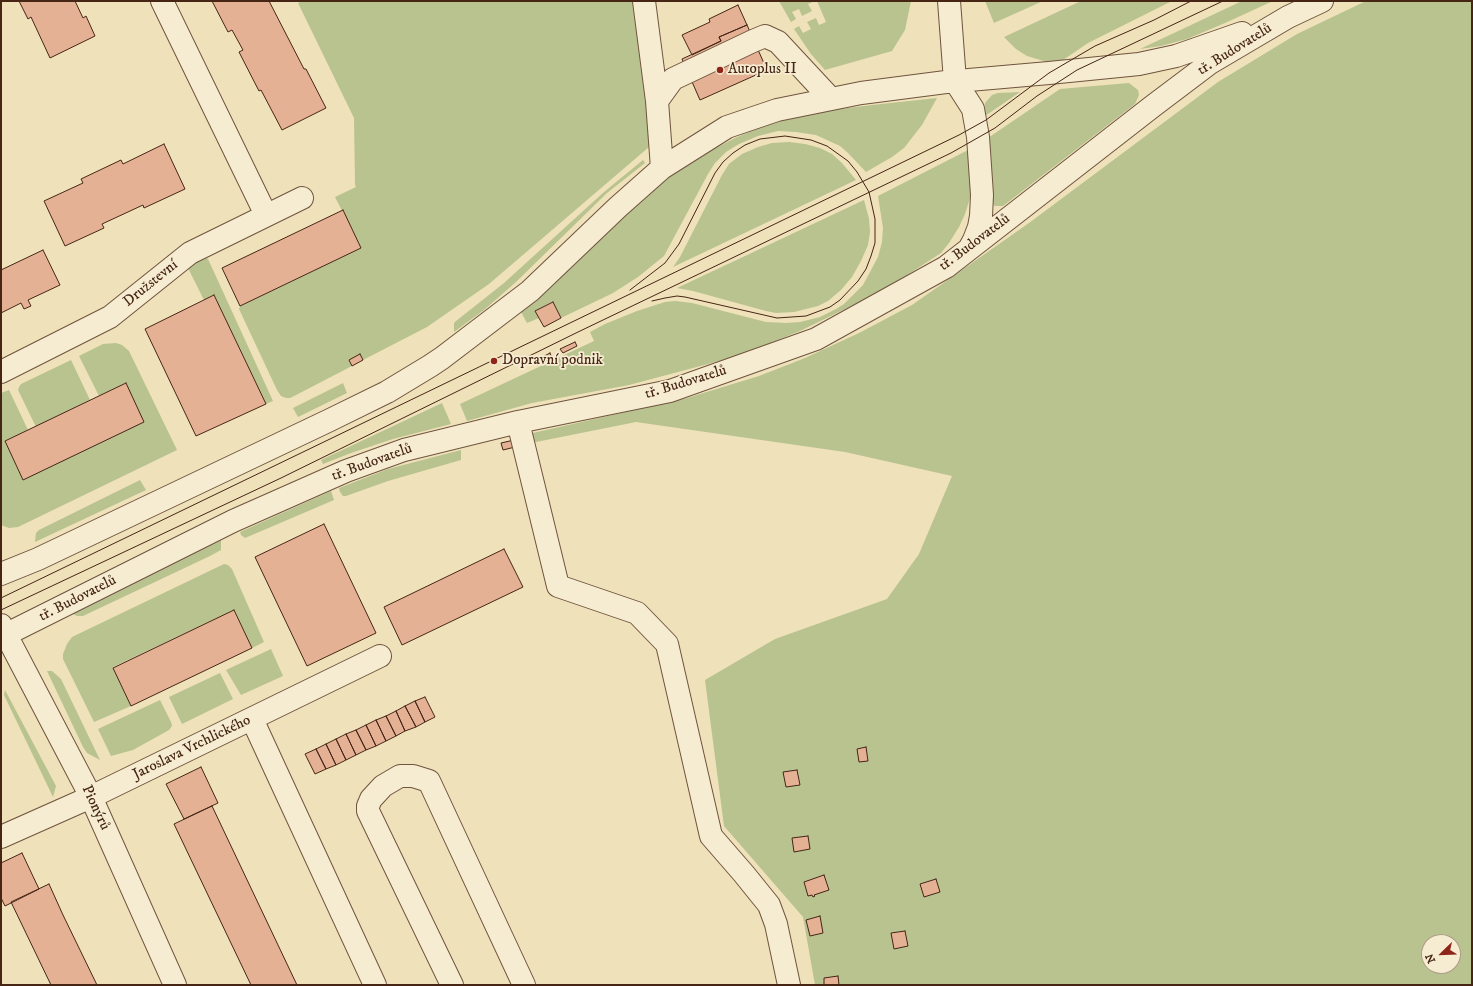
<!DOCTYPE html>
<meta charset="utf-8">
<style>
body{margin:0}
#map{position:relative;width:1473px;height:986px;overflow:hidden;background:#efe1b9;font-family:"IM FELL DW Pica",serif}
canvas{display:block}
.frame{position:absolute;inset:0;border:2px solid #462515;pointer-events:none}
.north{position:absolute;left:1421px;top:934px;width:40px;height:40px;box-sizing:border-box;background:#f5ecd2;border:1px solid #af9c86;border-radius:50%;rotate:247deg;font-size:11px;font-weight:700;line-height:16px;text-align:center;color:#462515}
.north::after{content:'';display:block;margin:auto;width:14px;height:18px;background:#8f2418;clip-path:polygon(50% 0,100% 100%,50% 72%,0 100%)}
</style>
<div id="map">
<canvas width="1473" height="986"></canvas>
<div class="frame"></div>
<div class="north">N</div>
</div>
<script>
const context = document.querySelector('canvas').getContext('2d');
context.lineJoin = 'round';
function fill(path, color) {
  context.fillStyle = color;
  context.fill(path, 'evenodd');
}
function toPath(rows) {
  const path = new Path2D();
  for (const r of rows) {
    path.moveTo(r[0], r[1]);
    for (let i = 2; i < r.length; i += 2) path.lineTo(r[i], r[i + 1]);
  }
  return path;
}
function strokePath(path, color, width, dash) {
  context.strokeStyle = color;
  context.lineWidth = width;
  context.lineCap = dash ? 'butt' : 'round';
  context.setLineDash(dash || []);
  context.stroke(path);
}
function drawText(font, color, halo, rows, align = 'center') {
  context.font = font + ' "IM FELL DW Pica",serif';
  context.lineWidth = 3.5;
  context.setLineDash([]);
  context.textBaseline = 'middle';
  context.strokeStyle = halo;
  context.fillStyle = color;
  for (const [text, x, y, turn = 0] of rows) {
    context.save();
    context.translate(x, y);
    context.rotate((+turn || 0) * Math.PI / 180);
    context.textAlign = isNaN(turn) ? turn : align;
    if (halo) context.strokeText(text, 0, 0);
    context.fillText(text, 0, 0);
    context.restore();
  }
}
const green = toPath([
 [303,1,640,1,649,98,649,147,489,284,427,327,363,360,360,355,349,360,352,366,298,394,290,398,286,398,281,396,277,390,239,309,240,306,361,248,335,197,356,187,355,185,354,118,298,3],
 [779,1,815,1,808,4,812,11,802,16,799,9,792,12,796,19,791,22],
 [817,1,911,1,905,30,892,51,825,70,811,54,794,29,799,26,803,33,811,29,807,22,816,18,819,25,826,22],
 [985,1,1043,1,994,23],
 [1081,1,1172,1,1088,43,1063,60,1047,62,1027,56,1016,49,1004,37],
 [1242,1,1273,1,1225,23,1187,39,1161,46,1140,49],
 [1366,1,1472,1,1472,985,815,985,803,917,724,826,705,680,775,639,887,599,919,554,952,476,845,452,636,422,536,442,532,442,524,435,687,398,759,376,805,358,859,333,912,305,1029,223,1218,82,1297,34],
 [1429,942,1453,942,1453,966,1429,966],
 [1129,83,1138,90,1139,95,1135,104,1003,206,995,206,990,203,985,140,1060,89],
 [1020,92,985,116,985,103,992,95,998,93],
 [937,98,922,125,904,148,892,157,866,172,848,153,840,146,816,135,796,132,778,131,758,136,739,144,726,152,715,163,708,174,664,256,638,277,613,293,561,318,552,302,535,311,539,318,527,323,521,312,544,292,620,219,667,177,691,161,735,138,779,119,814,112,872,105],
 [789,142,805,144,820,148,832,154,842,163,856,180,673,267,680,257,722,175,729,164,742,154,758,147,772,143],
 [972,148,972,180,970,198,965,214,959,227,949,243,941,253,884,290,800,331,753,350,723,360,629,385,532,403,467,421,460,404,594,341,590,332,605,324,637,311,665,302,675,301,692,303,766,322,786,323,800,322,820,317,836,309,844,304,863,285,878,257,882,242,883,228,878,196],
 [643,160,645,163,607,193,516,282,484,310,454,332,454,323,456,321,504,283,604,192],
 [864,200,869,219,870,232,868,245,861,261,852,277,841,290,828,301,818,306,794,312,776,313,766,311,693,291,677,288],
 [204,256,208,259,273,401,266,404,214,295,204,300,188,268],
 [116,343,122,345,129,351,177,450,18,527,9,528,1,525,1,393,9,390,28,430,5,441,23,480,126,383,99,396,79,356,103,344],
 [71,360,90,400,36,427,18,390,19,387,21,384],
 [343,383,347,393,298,417,293,408],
 [442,403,451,424,393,439,351,453,323,464,321,460],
 [461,450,461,460,388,481,346,496,343,496,340,492,339,488,388,469],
 [140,480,146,490,35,542,36,533,39,530],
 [331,491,334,500,245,538,241,535,240,532],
 [221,540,221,550,210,556,83,616,77,616,71,613],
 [224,564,228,565,232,569,264,642,252,648,234,610,113,667,131,706,94,722,63,659,63,654,67,644,72,637],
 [271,649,283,676,241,695,226,670],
 [47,671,52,671,61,679,100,760,87,753,83,747],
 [220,673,233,699,182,724,169,697],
 [5,690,56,786,53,797,4,695],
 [160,700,171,722,172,726,169,730,133,750,111,756,98,729]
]);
const building = toPath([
 [19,1,75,1,83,18,86,16,95,36,50,58,31,17,28,19,19,1],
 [212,1,269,1,304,69,306,69,326,108,282,130,261,90,259,91,239,52,243,50,232,30,228,32,212,1],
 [738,5,747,25,719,37,721,41,692,55,682,35,710,22,709,19,738,5],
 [747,25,767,70,700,100,682,59,721,41,719,37,747,25],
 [164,144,185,189,144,208,143,205,102,224,104,228,65,246,44,201,83,183,81,179,121,160,123,164,164,144],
 [343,210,361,248,240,306,222,268,343,210],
 [43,250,60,285,28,300,31,306,24,309,21,303,1,313,1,270,43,250],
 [214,295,266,404,196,436,145,329,214,295],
 [553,302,561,318,544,327,535,311,553,302],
 [575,342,577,346,563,353,560,349,575,342],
 [550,353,552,358,537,365,535,361,550,353],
 [360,354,363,360,352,366,349,360,360,354],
 [126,383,144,422,23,480,5,441,126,383],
 [514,440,515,447,503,450,501,443,514,440],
 [324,524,376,633,307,666,255,557,324,524],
 [504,549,523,587,402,645,384,607,504,549],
 [234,610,252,648,131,706,113,668,234,610],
 [425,697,435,717,425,722,415,701,425,697],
 [415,701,425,722,416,727,405,706,415,701],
 [405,706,416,727,405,731,396,711,405,706],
 [396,711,405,731,396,736,386,716,396,711],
 [386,716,396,736,386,741,376,720,386,716],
 [376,720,386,741,376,746,366,725,376,720],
 [366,725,376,746,366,750,356,730,366,725],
 [356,730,366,750,356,755,346,734,356,730],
 [346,734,356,755,346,760,336,739,346,734],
 [336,739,346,760,336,765,326,744,336,739],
 [326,744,336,765,326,769,316,749,326,744],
 [866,747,868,761,859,762,857,749,866,747],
 [316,749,326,769,315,774,305,754,316,749],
 [201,767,218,803,184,819,166,784,201,767],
 [797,770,800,785,786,787,783,772,797,770],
 [212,806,297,985,251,985,174,824,212,806],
 [808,836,810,849,794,852,792,838,808,836],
 [22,853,39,889,5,906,1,898,1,863,22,853],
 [824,875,829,890,814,895,815,896,813,897,812,895,808,896,804,882,824,875],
 [936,879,940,892,924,897,920,884,936,879],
 [49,884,63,915,97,985,51,985,11,902,49,884],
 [820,916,823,933,810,936,806,920,820,916],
 [905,931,908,946,894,949,891,933,905,931],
 [838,976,839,985,824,985,824,978,838,976]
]);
const minor = toPath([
 [162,1,266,215],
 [644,1,657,101],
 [949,1,955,81,973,109,978,137,982,195,981,216,979,227,974,240,969,249],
 [662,168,657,101,673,79,753,41,765,36,778,42,831,99],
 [1,372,110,317,190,253,302,198],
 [518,422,558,586,637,613,667,644,711,836,744,874,769,905,776,924,789,985],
 [1,574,38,559,330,420,387,392,430,366,442,358,530,291,618,207,662,168,727,127,777,110,861,93,946,82,1049,73,1139,64,1176,56,1242,33],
 [1,625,91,797,175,985],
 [1,637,233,521,346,471,404,450,518,422,670,391,816,339,946,267,1153,106,1210,63,1288,17,1322,1],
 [252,719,375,985],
 [1,837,91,797,380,656],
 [452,985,368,811,368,806,371,799,383,786,400,776,413,776,429,781,524,985]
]);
const tram = toPath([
 [630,290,665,263,679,244,715,173,723,162,733,153,745,145,760,139,785,136,811,140,827,146,848,161,857,172,869,192,875,219,875,243,871,256,866,269,858,281,840,300,830,307,806,316,777,318,685,297,677,296,665,298,652,301],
 [1,598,959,135,986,120,1049,73,1095,46,1154,20,1191,1],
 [1,610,281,478,578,332,951,153,995,128,1037,96,1077,70,1223,1]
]);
const markers = [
 [720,70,4,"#8f2418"],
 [494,361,4,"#8f2418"]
];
const streetNames = [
 ["tř. Budovatelů",1235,50,-32],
 ["tř. Budovatelů",975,243,-37],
 ["Družstevní",151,284,-39],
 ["tř. Budovatelů",686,383,-17],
 ["tř. Budovatelů",372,463,-20],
 ["tř. Budovatelů",78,599,-27],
 ["Jaroslava Vrchlického",192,748,-26],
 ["Pionýrů",95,808,65]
];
const poiNames = [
 ["Autoplus II",728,70],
 ["Dopravní podnik",502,361]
];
fill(green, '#b8c390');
fill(building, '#e5b195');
strokePath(building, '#462515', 1);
strokePath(minor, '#70543e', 24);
strokePath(minor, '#f5ecd2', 22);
strokePath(tram, '#462515', 1);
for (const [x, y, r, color] of markers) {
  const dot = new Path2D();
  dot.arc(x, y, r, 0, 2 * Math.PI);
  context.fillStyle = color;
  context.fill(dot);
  strokePath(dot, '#f5ecd2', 1.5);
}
drawText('15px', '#462515', '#f5ecd2', streetNames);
drawText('15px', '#462515', '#f5ecd2', poiNames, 'left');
</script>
